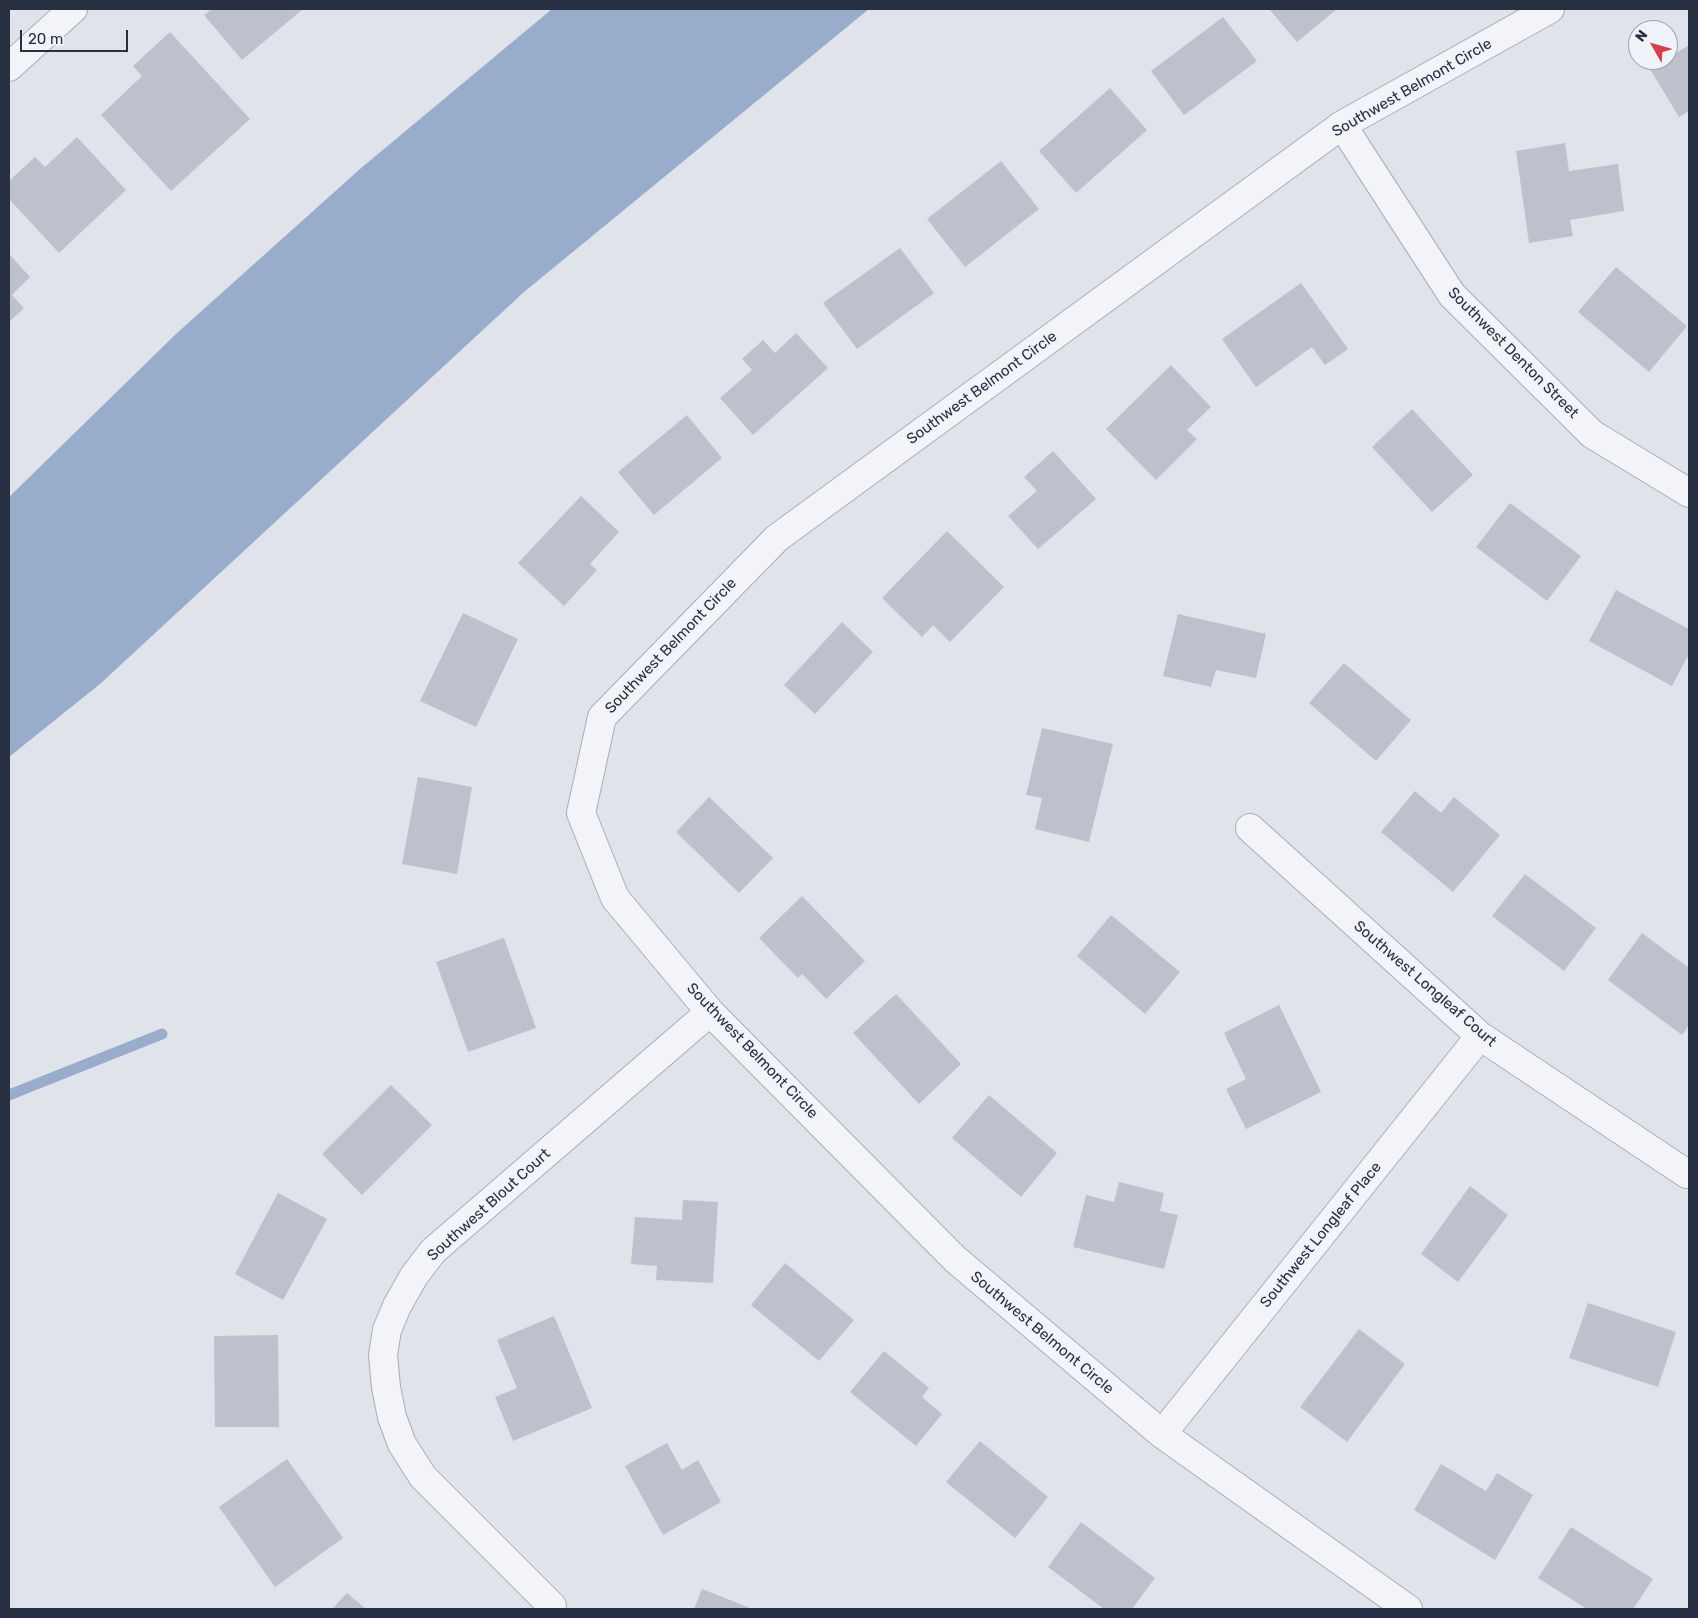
<!DOCTYPE html>
<style>
body{margin:0}
#map{position:relative;width:1698px;height:1618px;overflow:hidden;background:#e0e3ea;font-family:Rubik,sans-serif}
canvas{display:block}
.frame{position:absolute;inset:0;border:10px solid #272f42;pointer-events:none}
.north{position:absolute;left:1628px;top:20px;width:50px;height:50px;box-sizing:border-box;background:#eff2f7;border:1px solid #9fa4af;border-radius:50%;rotate:308deg;font-size:14px;font-weight:700;line-height:20px;text-align:center;color:#272f42}
.north::after{content:'';display:block;margin:auto;width:18px;height:22px;background:#d63d47;clip-path:polygon(50% 0,100% 100%,50% 72%,0 100%)}
.scale{position:absolute;left:20px;top:30px;width:108px;height:22px;box-sizing:border-box;border:2px solid #272f42;border-top:0;padding-left:6px;font-size:15px;line-height:18px;white-space:nowrap;color:#272f42;-webkit-text-stroke:4px #eff2f7;paint-order:stroke}
</style>
<div id="map">
<canvas width="1698" height="1618"></canvas>
<div class="frame"></div>
<div class="north">N</div>
<div class="scale">20 m</div>
</div>
<script>
const context = document.querySelector('canvas').getContext('2d');
context.lineJoin = 'round';
function fill(path, color) {
  context.fillStyle = color;
  context.fill(path, 'evenodd');
}
function toPath(rows) {
  const path = new Path2D();
  for (const r of rows) {
    path.moveTo(r[0], r[1]);
    for (let i = 2; i < r.length; i += 2) path.lineTo(r[i], r[i + 1]);
  }
  return path;
}
function strokePath(path, color, width, dash) {
  context.strokeStyle = color;
  context.lineWidth = width;
  context.lineCap = dash ? 'butt' : 'round';
  context.setLineDash(dash || []);
  context.stroke(path);
}
function drawText(font, color, halo, rows, align = 'center') {
  context.font = font + ' Rubik,sans-serif';
  context.lineWidth = 4;
  context.setLineDash([]);
  context.textBaseline = 'middle';
  context.strokeStyle = halo;
  context.fillStyle = color;
  for (const [text, x, y, turn = 0] of rows) {
    context.save();
    context.translate(x, y);
    context.rotate((+turn || 0) * Math.PI / 180);
    context.textAlign = isNaN(turn) ? turn : align;
    if (halo) context.strokeText(text, 0, 0);
    context.fillText(text, 0, 0);
    context.restore();
  }
}
const water = toPath([
 [552,9,869,9,524,292,100,684,9,757,9,497,177,333,360,169]
]);
const stream = toPath([
 [9,1095,162,1034]
]);
const building = toPath([
 [212,9,303,9,242,60,204,15],
 [1269,9,1337,9,1297,42],
 [1223,17,1257,61,1184,115,1151,71],
 [170,32,250,119,171,191,101,115,142,76,133,66],
 [1689,45,1689,111,1679,117,1650,69,1664,60,1668,60,1668,58],
 [1110,88,1147,130,1076,193,1039,151],
 [77,137,126,190,59,253,9,199,9,181,35,157,45,167],
 [1565,143,1569,171,1618,164,1624,211,1570,220,1573,236,1529,243,1516,151],
 [1001,161,1039,209,965,267,927,219],
 [900,248,934,293,857,349,823,303],
 [9,254,30,277,12,295,24,308,9,322],
 [1616,267,1687,326,1649,372,1578,312],
 [1301,283,1348,349,1325,365,1312,347,1256,387,1222,339],
 [796,333,828,368,753,435,720,398,752,370,742,359,763,340,775,353],
 [1171,365,1211,407,1187,430,1197,439,1156,480,1106,429],
 [1412,409,1473,475,1432,512,1372,447],
 [687,415,722,458,654,515,618,472],
 [1053,451,1096,499,1038,549,1008,516,1037,491,1024,477],
 [581,496,619,532,590,564,597,570,564,606,518,563],
 [1510,503,1581,556,1547,601,1476,547],
 [947,531,1004,587,950,642,933,625,922,637,882,598],
 [1616,590,1689,629,1689,654,1672,686,1589,641],
 [463,613,518,639,476,727,420,701],
 [1178,614,1266,634,1256,678,1216,670,1211,687,1163,676],
 [842,622,873,652,815,714,784,685],
 [1344,663,1411,720,1376,761,1309,703],
 [1042,728,1113,744,1089,842,1035,829,1042,798,1026,795],
 [418,777,472,787,457,874,402,864],
 [1415,791,1441,813,1454,797,1500,835,1453,892,1381,832],
 [709,797,773,858,739,893,676,832],
 [1525,874,1596,928,1564,971,1492,916],
 [802,896,865,961,826,999,802,974,798,978,759,938],
 [1111,915,1180,972,1145,1014,1077,956],
 [1642,933,1689,968,1689,1025,1682,1035,1608,980],
 [504,938,536,1028,468,1052,436,962],
 [896,994,961,1064,919,1104,853,1033],
 [1279,1005,1321,1092,1246,1129,1226,1089,1246,1079,1224,1033],
 [391,1085,432,1125,362,1195,322,1154],
 [989,1095,1057,1153,1021,1197,952,1138],
 [1119,1182,1164,1193,1160,1211,1178,1215,1164,1269,1073,1247,1086,1195,1114,1202],
 [1470,1186,1508,1215,1458,1282,1421,1254],
 [278,1193,327,1219,283,1300,235,1274],
 [683,1200,718,1202,713,1283,656,1280,657,1266,631,1264,635,1217,682,1220],
 [785,1263,854,1320,819,1361,751,1305],
 [1588,1303,1676,1332,1658,1387,1569,1358],
 [554,1316,592,1408,513,1441,495,1397,517,1388,497,1340],
 [1359,1329,1405,1364,1347,1442,1300,1407],
 [278,1335,279,1427,215,1427,214,1336],
 [884,1351,929,1388,922,1397,942,1414,916,1446,850,1392],
 [980,1441,1048,1497,1015,1538,946,1482],
 [667,1443,682,1470,698,1460,721,1502,663,1535,625,1466],
 [287,1459,343,1538,275,1587,219,1507],
 [1441,1464,1486,1491,1497,1473,1533,1495,1495,1560,1414,1510],
 [1081,1522,1155,1578,1132,1609,1104,1609,1048,1567],
 [1571,1527,1653,1579,1633,1609,1587,1609,1538,1578],
 [702,1589,750,1608,750,1609,694,1609],
 [347,1593,366,1609,332,1609]
]);
const minor = toPath([
 [9,67,73,9],
 [1342,125,1452,295,1592,434,1689,493],
 [1250,828,1480,1036,1687,1174],
 [1162,1434,1480,1036],
 [552,1606,423,1477,402,1444,392,1417,386,1387,383,1355,387,1330,397,1306,414,1276,433,1251,710,1012],
 [1408,1609,1162,1434,955,1259,710,1012,615,898,581,813,602,717,777,538,1342,125,1550,9]
]);
const streetNames = [
 ["Southwest Belmont Circle",1412,88,-30],
 ["Southwest Denton Street",1513,353,45],
 ["Southwest Belmont Circle",982,388,-36],
 ["Southwest Belmont Circle",671,646,-46],
 ["Southwest Longleaf Court",1425,984,41],
 ["Southwest Belmont Circle",752,1051,46],
 ["Southwest Blout Court",489,1205,-42],
 ["Southwest Longleaf Place",1321,1235,-51],
 ["Southwest Belmont Circle",1042,1333,40]
];
fill(water, '#98adcc');
strokePath(stream, '#98adcc', 11);
fill(building, '#bcc1cd');
strokePath(minor, '#a8adb8', 30);
strokePath(minor, '#f3f4f8', 28);
drawText('15px', '#272f42', '#eff2f7', streetNames);
</script>
